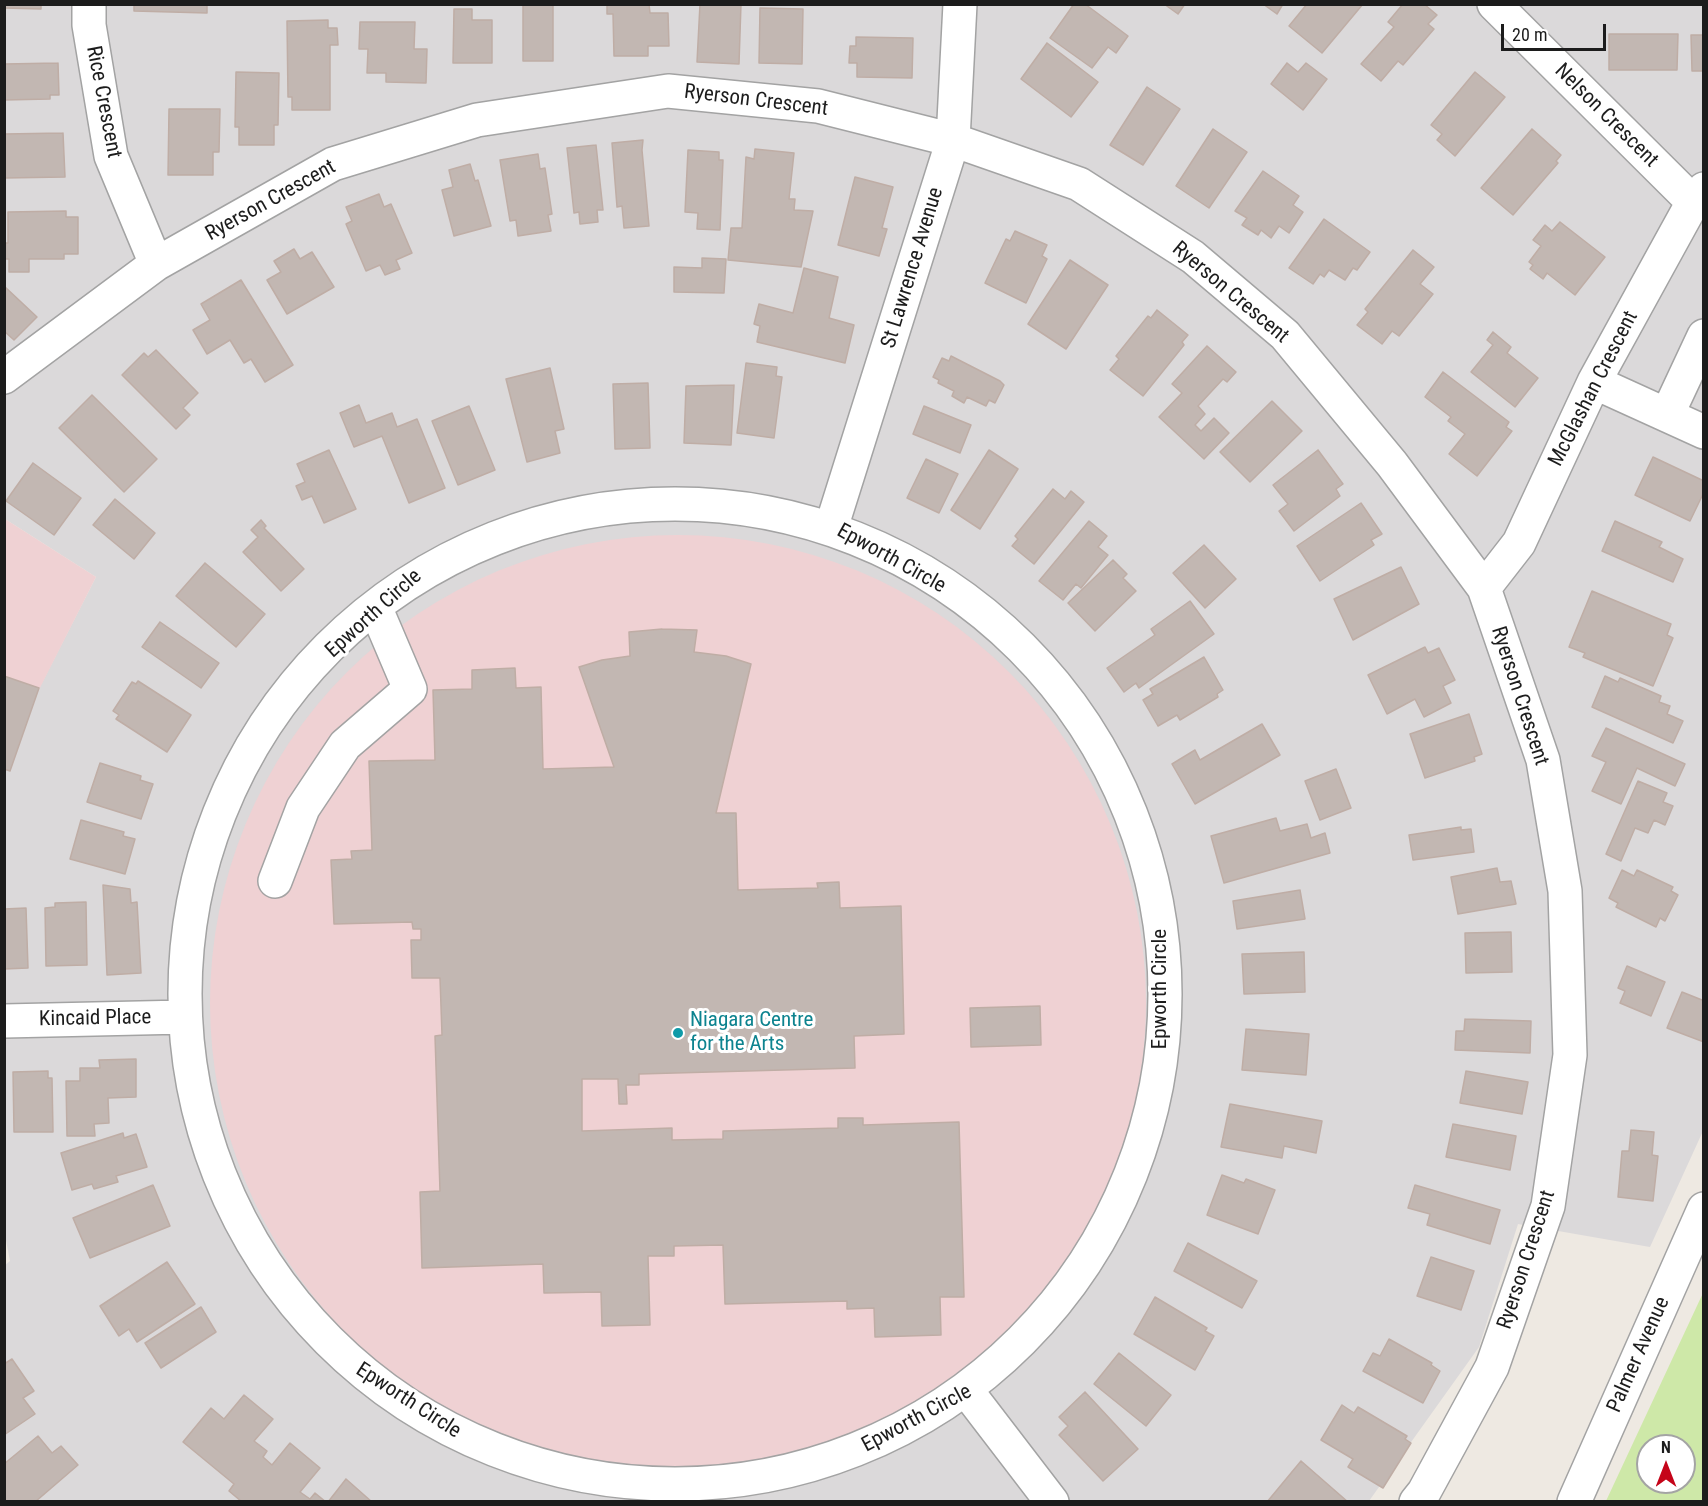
<!DOCTYPE html>
<style>
body{margin:0}
#map{position:relative;width:1708px;height:1506px;overflow:hidden;background:#eee9e2;font-family:"Roboto Condensed",sans-serif}
canvas{display:block}
.frame{position:absolute;inset:0;border:6px solid #1c1c1c;pointer-events:none}
.north{position:absolute;left:1636px;top:1434px;width:60px;height:60px;box-sizing:border-box;background:#fff;border:2px solid #a4a4a4;border-radius:50%;rotate:0deg;font-size:16px;font-weight:700;line-height:24px;text-align:center;color:#1c1c1c}
.north::after{content:'';display:block;margin:auto;width:21px;height:27px;background:#c50419;clip-path:polygon(50% 0,100% 100%,50% 72%,0 100%)}
.scale{position:absolute;left:1501px;top:24px;width:105px;height:27px;box-sizing:border-box;border:3px solid #1c1c1c;border-top:0;padding-left:8px;font-size:18px;line-height:21px;white-space:nowrap;color:#1c1c1c;-webkit-text-stroke:4px #fff;paint-order:stroke}
</style>
<div id="map">
<canvas width="1708" height="1506"></canvas>
<div class="frame"></div>
<div class="north">N</div>
<div class="scale">20 m</div>
</div>
<script>
const context = document.querySelector('canvas').getContext('2d');
context.lineJoin = 'round';
function fill(path, color) {
  context.fillStyle = color;
  context.fill(path, 'evenodd');
}
function toPath(rows) {
  const path = new Path2D();
  for (const r of rows) {
    if (r.length === 3) {
      path.moveTo(r[0] + r[2], r[1]);
      path.arc(r[0], r[1], r[2], 0, 2 * Math.PI);
      continue;
    }
    path.moveTo(r[0], r[1]);
    for (let i = 2; i < r.length; i += 2) path.lineTo(r[i], r[i + 1]);
  }
  return path;
}
function strokePath(path, color, width, dash) {
  context.strokeStyle = color;
  context.lineWidth = width;
  context.lineCap = dash ? 'butt' : 'round';
  context.setLineDash(dash || []);
  context.stroke(path);
}
function drawText(font, color, halo, rows, align = 'center') {
  context.font = font + ' "Roboto Condensed",sans-serif';
  context.lineWidth = 6;
  context.setLineDash([]);
  context.textBaseline = 'middle';
  context.strokeStyle = halo;
  context.fillStyle = color;
  for (const [text, x, y, turn = 0] of rows) {
    context.save();
    context.translate(x, y);
    context.rotate((+turn || 0) * Math.PI / 180);
    context.textAlign = isNaN(turn) ? turn : align;
    if (halo) context.strokeText(text, 0, 0);
    context.fillText(text, 0, 0);
    context.restore();
  }
}
const residential = toPath([
 [5,5,1703,5,1703,1131,1650,1247,1518,1224,1479,1347,1369,1501,5,1501,4,1266,10,1261,4,1230,4,757,96,577,5,519]
]);
const commercial = toPath([
 [5,519,96,577,5,757],
 [678,1003,468]
]);
const grass = toPath([
 [1703,1293,1703,1501,1606,1501],
 [1648,1446,1684,1446,1684,1482,1648,1482]
]);
const building = toPath([
 [4,4,41,4,41,9,4,8,4,4],
 [134,4,207,4,207,13,134,11,134,4],
 [523,4,553,4,553,61,523,61,523,4],
 [607,4,649,4,650,13,668,13,669,46,648,46,648,56,614,56,613,14,607,14,607,4],
 [700,4,741,4,739,64,697,62,700,4],
 [1074,4,1085,4,1128,36,1116,53,1108,47,1092,68,1050,38,1074,4],
 [1164,4,1185,4,1178,14,1164,4],
 [1263,4,1283,4,1277,14,1263,4],
 [1307,4,1363,4,1322,53,1289,26,1307,4],
 [1403,4,1424,4,1437,15,1428,24,1434,29,1403,65,1398,61,1381,81,1361,64,1394,27,1388,22,1403,4],
 [760,8,803,9,802,64,759,63,760,8],
 [454,9,472,9,472,20,492,20,492,63,453,63,454,9],
 [328,20,328,28,337,28,338,45,330,45,330,110,292,110,292,97,288,97,287,21,328,20],
 [360,22,415,22,414,49,427,49,426,83,386,82,386,73,367,73,368,49,359,49,360,22],
 [1609,34,1678,34,1677,70,1609,70,1609,34],
 [1691,35,1704,35,1704,71,1692,71,1691,35],
 [856,37,913,38,912,78,857,77,857,63,849,63,850,46,856,46,856,37],
 [1047,43,1098,82,1071,117,1021,79,1047,43],
 [58,63,59,95,50,95,50,99,4,100,4,64,58,63],
 [1287,63,1298,72,1306,63,1327,79,1303,110,1271,84,1287,63],
 [236,72,279,73,278,125,274,125,274,145,239,145,239,127,235,127,236,72],
 [1475,72,1505,97,1455,156,1437,140,1442,134,1431,125,1475,72],
 [1147,87,1180,109,1143,165,1110,145,1147,87],
 [169,109,220,109,219,152,213,152,213,175,168,175,169,109],
 [1213,129,1247,152,1209,208,1176,186,1213,129],
 [1532,129,1561,155,1556,161,1558,163,1513,215,1481,188,1532,129],
 [63,133,65,177,4,178,4,134,63,133],
 [643,140,642,150,649,226,624,228,622,206,617,207,612,143,643,140],
 [596,145,603,210,597,210,598,222,580,224,579,212,574,213,567,148,596,145],
 [755,149,794,153,789,199,795,199,794,210,813,211,801,267,728,260,731,228,742,228,746,157,754,159,755,149],
 [688,150,719,152,719,160,723,160,720,230,697,229,698,213,685,212,688,150],
 [538,154,540,169,545,168,552,214,548,215,551,231,518,236,516,220,510,221,500,160,538,154],
 [470,164,475,181,478,180,491,226,454,236,442,190,453,187,449,170,470,164],
 [1263,171,1299,196,1293,205,1303,212,1289,233,1279,226,1271,238,1261,230,1258,235,1242,225,1247,218,1235,211,1263,171],
 [855,177,893,187,882,228,887,229,879,256,838,245,855,177],
 [379,194,384,207,391,204,412,253,396,260,400,269,385,275,380,265,366,271,346,224,352,221,346,207,379,194],
 [66,211,66,217,78,217,78,254,64,254,64,259,29,259,29,272,9,272,9,259,4,259,4,243,8,243,8,212,66,211],
 [1324,219,1370,252,1357,270,1353,268,1345,280,1329,270,1324,277,1320,274,1313,284,1289,268,1324,219],
 [1560,222,1605,257,1575,295,1547,273,1543,279,1530,269,1533,265,1529,262,1541,246,1533,240,1545,225,1552,231,1560,222],
 [1015,231,1047,245,1042,256,1047,259,1026,303,985,283,1006,239,1010,241,1015,231],
 [294,249,300,259,312,252,334,287,287,314,267,280,281,272,274,261,294,249],
 [1413,250,1434,267,1420,284,1433,294,1399,336,1392,331,1382,344,1357,325,1368,312,1365,309,1413,250],
 [702,258,726,259,724,293,674,292,674,267,702,268,702,258],
 [1070,260,1108,285,1066,349,1028,324,1070,260],
 [804,268,838,277,829,318,854,325,845,363,757,342,760,326,754,324,759,304,793,313,804,268],
 [241,280,293,365,265,382,251,359,244,363,230,340,207,354,193,330,210,320,201,304,241,280],
 [4,286,37,317,14,340,4,331,4,286],
 [1157,310,1188,335,1182,342,1184,345,1143,396,1110,370,1119,359,1116,356,1148,316,1151,318,1157,310],
 [1493,332,1511,347,1507,353,1538,378,1515,407,1471,372,1493,345,1487,340,1493,332],
 [1207,346,1236,372,1227,382,1223,379,1198,406,1205,414,1195,425,1201,431,1214,418,1229,433,1204,459,1159,417,1182,393,1172,384,1207,346],
 [156,350,198,393,183,408,190,415,176,429,122,375,144,353,148,357,156,350],
 [951,356,1000,381,1004,385,995,403,989,400,986,406,967,397,964,403,952,396,954,391,938,383,939,380,933,377,942,358,949,361,951,356],
 [746,363,777,367,776,376,782,377,774,438,737,433,746,363],
 [550,368,564,429,555,431,560,453,527,462,506,379,550,368],
 [1443,372,1509,422,1506,427,1512,431,1477,476,1449,454,1465,434,1448,421,1451,417,1425,397,1443,372],
 [648,383,650,448,615,449,613,384,648,383],
 [734,385,731,445,684,443,686,386,734,385],
 [92,395,157,459,124,492,59,428,92,395],
 [1272,401,1302,431,1250,482,1220,452,1272,401],
 [359,405,366,423,392,413,397,427,417,419,445,488,409,503,382,436,354,447,340,413,359,405],
 [469,406,495,470,458,485,432,421,469,406],
 [924,406,971,425,960,453,913,434,924,406],
 [329,450,356,509,324,523,312,496,302,500,296,486,305,482,297,464,329,450],
 [989,450,1018,469,980,529,951,510,989,450],
 [1318,450,1343,484,1336,489,1340,496,1294,531,1279,511,1288,504,1273,485,1318,450],
 [1653,457,1704,481,1704,492,1690,521,1635,495,1653,457],
 [926,459,958,474,939,513,907,498,926,459],
 [33,463,81,498,54,535,6,501,33,463],
 [1053,489,1065,499,1071,491,1084,502,1034,564,1012,546,1018,539,1015,536,1053,489],
 [115,499,155,533,134,559,93,525,115,499],
 [1361,503,1382,534,1371,540,1374,545,1320,581,1297,546,1361,503],
 [261,520,266,526,264,528,304,569,281,591,243,552,258,537,251,530,261,520],
 [1089,521,1107,536,1098,547,1108,555,1081,588,1076,584,1063,600,1039,581,1089,521],
 [1615,521,1662,542,1659,547,1683,559,1673,582,1602,551,1615,521],
 [1204,545,1236,579,1205,608,1173,573,1204,545],
 [1113,560,1127,574,1123,578,1136,591,1095,631,1068,603,1113,560],
 [205,563,265,614,236,647,176,596,205,563],
 [1401,567,1419,604,1353,640,1334,599,1401,567],
 [1592,591,1671,624,1667,635,1673,638,1653,686,1583,657,1585,653,1569,647,1592,591],
 [1190,601,1214,634,1139,688,1136,683,1124,692,1107,668,1155,635,1151,629,1190,601],
 [160,622,219,663,201,688,142,647,160,622],
 [662,629,697,630,694,652,726,656,751,664,716,813,736,813,738,890,818,888,817,883,839,882,840,908,901,906,904,1034,854,1036,855,1068,639,1074,639,1085,626,1085,627,1104,619,1104,618,1079,582,1079,582,1131,672,1128,672,1140,723,1139,723,1131,838,1128,838,1118,863,1118,863,1125,959,1122,964,1297,940,1297,941,1335,875,1337,874,1308,847,1309,847,1301,725,1304,723,1245,674,1246,674,1256,648,1256,650,1325,602,1326,601,1292,544,1293,543,1264,422,1268,420,1192,440,1191,435,1036,442,1035,440,978,412,978,411,940,421,940,421,929,413,929,412,922,334,924,331,860,352,859,351,851,372,850,369,761,435,760,433,690,472,689,472,670,515,668,516,688,541,687,543,769,614,767,579,667,602,660,630,656,629,632,662,629],
 [1425,647,1428,653,1439,648,1455,680,1443,686,1451,703,1424,717,1415,699,1387,714,1368,675,1425,647],
 [1204,657,1223,690,1217,694,1218,697,1180,720,1177,715,1158,726,1143,700,1153,694,1150,689,1204,657],
 [4,676,39,688,10,771,4,769,4,676],
 [1605,676,1618,682,1620,678,1661,696,1659,702,1670,706,1667,714,1683,721,1673,743,1592,707,1605,676],
 [138,681,191,715,167,752,116,719,119,715,113,711,132,682,136,684,138,681],
 [1469,714,1482,754,1474,757,1475,761,1425,778,1410,734,1469,714],
 [1262,724,1280,755,1195,804,1172,764,1195,750,1200,760,1262,724],
 [1606,728,1685,764,1675,786,1637,768,1621,804,1592,791,1606,762,1592,756,1606,728],
 [100,763,141,776,140,780,153,784,141,819,87,802,100,763],
 [1336,769,1351,808,1320,820,1305,781,1336,769],
 [1638,781,1667,793,1663,802,1673,806,1665,825,1654,820,1648,833,1635,828,1621,861,1606,854,1638,781],
 [1276,818,1280,831,1307,824,1311,838,1325,833,1330,853,1224,883,1211,836,1276,818],
 [81,820,124,832,123,836,135,839,125,874,70,859,81,820],
 [1461,827,1461,830,1471,829,1474,852,1413,860,1409,835,1461,827],
 [1497,868,1500,882,1511,881,1516,904,1458,914,1451,877,1497,868],
 [1622,870,1634,876,1637,870,1673,887,1671,891,1678,895,1665,921,1660,918,1656,927,1616,907,1618,903,1609,898,1622,870],
 [103,885,130,889,131,903,137,902,141,973,107,975,103,885],
 [1300,890,1305,919,1237,929,1233,901,1300,890],
 [86,902,87,965,46,966,45,908,55,907,55,903,86,902],
 [26,908,28,968,4,969,4,909,26,908],
 [1511,932,1512,972,1466,973,1465,933,1511,932],
 [1304,952,1305,992,1244,994,1242,954,1304,952],
 [1627,966,1665,982,1651,1016,1620,1003,1625,991,1618,988,1627,966],
 [1682,992,1702,1000,1704,998,1704,1042,1667,1028,1682,992],
 [1040,1006,1041,1045,971,1047,970,1008,1040,1006],
 [1465,1019,1531,1021,1530,1053,1455,1050,1456,1031,1464,1031,1465,1019],
 [1246,1029,1309,1034,1306,1075,1242,1070,1246,1029],
 [136,1059,136,1097,108,1098,109,1123,94,1124,95,1136,67,1136,66,1081,80,1081,80,1068,100,1068,99,1060,136,1059],
 [48,1071,48,1078,52,1078,53,1132,14,1132,13,1072,48,1071],
 [1466,1071,1528,1082,1522,1114,1460,1103,1466,1071],
 [1230,1104,1322,1121,1316,1153,1284,1146,1282,1158,1221,1147,1230,1104],
 [1453,1124,1516,1136,1510,1170,1446,1157,1453,1124],
 [1631,1130,1654,1132,1652,1155,1658,1156,1653,1201,1618,1197,1622,1151,1629,1151,1631,1130],
 [123,1133,124,1138,136,1134,147,1167,116,1176,118,1182,94,1189,92,1184,72,1190,61,1153,123,1133],
 [1222,1175,1244,1183,1246,1179,1275,1190,1258,1234,1207,1215,1222,1175],
 [153,1185,170,1226,90,1258,73,1218,153,1185],
 [1415,1185,1500,1210,1490,1244,1427,1225,1430,1214,1408,1208,1415,1185],
 [1188,1243,1257,1281,1242,1308,1174,1271,1188,1243],
 [1431,1257,1474,1271,1461,1310,1417,1296,1431,1257],
 [167,1262,195,1304,137,1342,129,1329,119,1336,100,1306,167,1262],
 [1155,1297,1207,1328,1205,1331,1214,1336,1195,1370,1134,1334,1155,1297],
 [201,1307,216,1332,161,1368,145,1343,201,1307],
 [1389,1339,1432,1363,1431,1365,1440,1371,1423,1403,1363,1371,1373,1353,1380,1356,1389,1339],
 [1119,1353,1171,1395,1146,1426,1094,1384,1119,1353],
 [12,1359,34,1391,23,1398,35,1414,4,1435,4,1364,12,1359],
 [1085,1392,1138,1449,1103,1481,1059,1435,1068,1426,1059,1417,1085,1392],
 [244,1395,273,1419,254,1441,267,1451,263,1457,272,1465,290,1443,320,1468,300,1492,310,1499,315,1493,326,1502,242,1502,229,1491,234,1484,183,1442,211,1408,224,1419,244,1395],
 [1342,1405,1354,1413,1358,1407,1407,1436,1405,1439,1411,1443,1383,1488,1348,1467,1353,1459,1321,1440,1342,1405],
 [38,1436,52,1453,61,1446,78,1465,35,1502,7,1502,4,1499,4,1464,38,1436],
 [1301,1461,1348,1502,1267,1502,1301,1461],
 [346,1479,372,1502,328,1502,346,1479]
]);
const minor = toPath([
 [89,4,89,25,111,156,156,264],
 [1494,4,1693,202],
 [4,377,156,264,333,164,477,120,668,91,818,106,953,140,1079,184,1193,257,1285,335,1392,464,1484,588,1543,760,1565,891,1570,1055,1548,1206,1492,1367,1424,1492,1416,1502],
 [1594,382,1704,432],
 [1667,415,1704,336],
 [675,994,490],
 [832,525,953,140,960,4],
 [1484,588,1519,543,1594,382,1693,202,1704,189],
 [275,881,303,808,345,745,410,689,376,609],
 [4,1021,185,1017],
 [970,1395,1052,1502],
 [1574,1502,1704,1209]
]);
const markers = [
 [678,1033,6,"#0f9aa8"]
];
const streetNames = [
 ["Ryerson Crescent",756,101,7],
 ["Rice Crescent",103,102,79],
 ["Nelson Crescent",1606,116,45],
 ["Ryerson Crescent",271,201,-29],
 ["St Lawrence Avenue",913,268,-73],
 ["Ryerson Crescent",1230,293,40],
 ["McGlashan Crescent",1594,389,-63],
 ["Epworth Circle",891,559,29],
 ["Epworth Circle",374,614,-42],
 ["Ryerson Crescent",1519,696,72],
 ["Epworth Circle",1161,989,-90],
 ["Kincaid Place",95,1019,-1],
 ["Ryerson Crescent",1527,1260,-72],
 ["Palmer Avenue",1639,1355,-66],
 ["Epworth Circle",408,1401,33],
 ["Epworth Circle",917,1419,-28]
];
const cultureNames = [
 ["Niagara Centre",690,1021],
 ["for the Arts",690,1045]
];
fill(residential, '#dbd9da');
fill(commercial, '#efd1d3');
fill(grass, '#cee8a8');
fill(building, '#c2b7b2');
strokePath(building, '#bfada5', 1.5);
strokePath(minor, '#a3a3a3', 36);
strokePath(minor, '#fff', 33);
for (const [x, y, r, color] of markers) {
  const dot = new Path2D();
  dot.arc(x, y, r, 0, 2 * Math.PI);
  context.fillStyle = color;
  context.fill(dot);
  strokePath(dot, '#fff', 2);
}
drawText('21px', '#1c1c1c', '#fff', streetNames);
drawText('21px', '#0d838f', '#fff', cultureNames, 'left');
</script>
